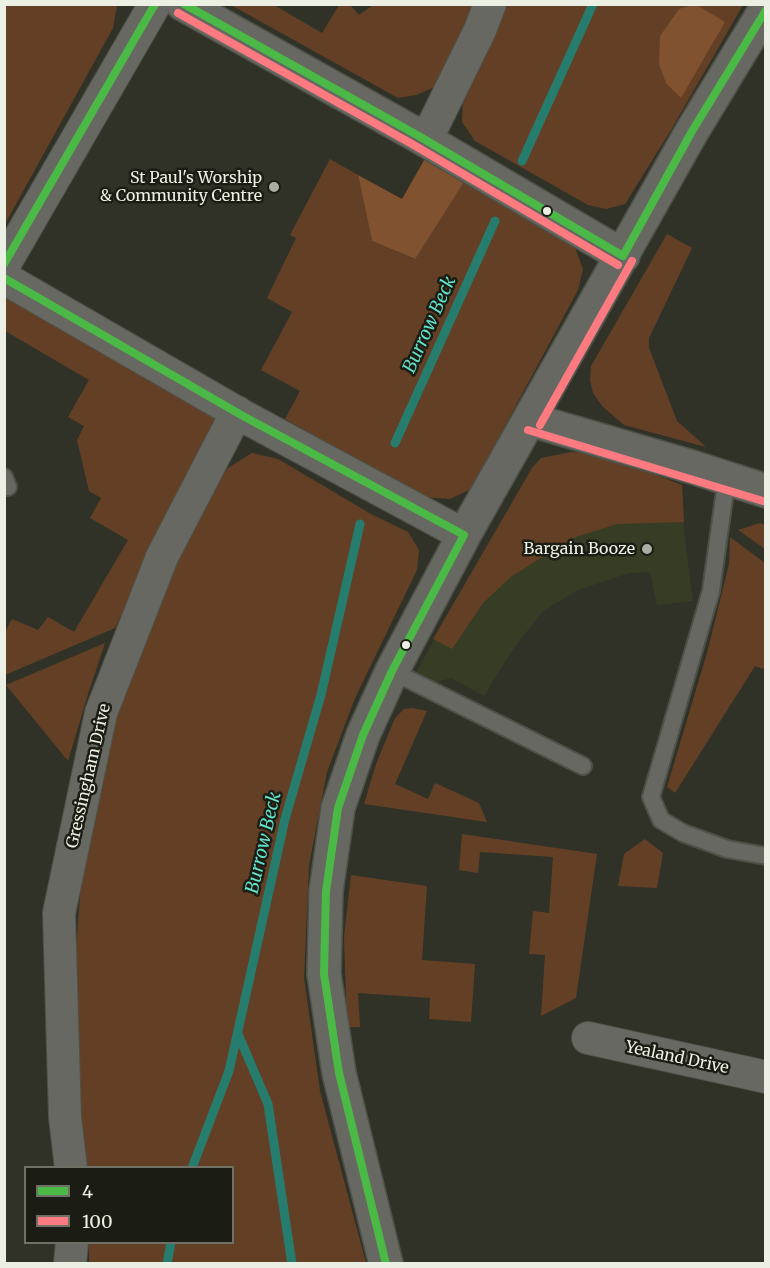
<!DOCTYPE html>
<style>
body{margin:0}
#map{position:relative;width:770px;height:1268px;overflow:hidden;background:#303228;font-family:Merriweather,serif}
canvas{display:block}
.frame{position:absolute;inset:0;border:6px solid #ecefe3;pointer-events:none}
.legend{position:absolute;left:24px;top:1166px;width:210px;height:78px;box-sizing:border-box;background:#1b1d14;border:2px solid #6f7167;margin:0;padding:8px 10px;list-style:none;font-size:18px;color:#ecefe3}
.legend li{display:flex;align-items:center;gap:12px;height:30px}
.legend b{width:30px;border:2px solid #6f7167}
</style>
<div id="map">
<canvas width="770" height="1268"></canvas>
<div class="frame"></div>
<ul class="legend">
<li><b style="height:8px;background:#4bb946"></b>4</li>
<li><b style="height:8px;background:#fe7a81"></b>100</li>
</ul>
</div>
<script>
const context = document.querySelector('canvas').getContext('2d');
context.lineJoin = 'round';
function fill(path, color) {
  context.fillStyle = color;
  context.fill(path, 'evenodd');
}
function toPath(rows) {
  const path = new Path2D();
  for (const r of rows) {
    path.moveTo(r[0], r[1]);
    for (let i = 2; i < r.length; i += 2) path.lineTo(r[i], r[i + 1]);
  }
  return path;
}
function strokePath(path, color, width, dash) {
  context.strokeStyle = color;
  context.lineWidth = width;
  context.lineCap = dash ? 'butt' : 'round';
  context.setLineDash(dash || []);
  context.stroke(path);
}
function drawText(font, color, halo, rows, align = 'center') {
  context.font = font + ' Merriweather,serif';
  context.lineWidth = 5;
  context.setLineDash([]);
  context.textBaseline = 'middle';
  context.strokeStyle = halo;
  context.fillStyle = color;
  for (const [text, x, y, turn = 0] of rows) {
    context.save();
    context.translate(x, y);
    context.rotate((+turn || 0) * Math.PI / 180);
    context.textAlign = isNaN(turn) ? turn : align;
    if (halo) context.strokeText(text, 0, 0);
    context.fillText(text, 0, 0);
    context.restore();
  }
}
const built = toPath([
 [571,452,682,485,684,531,693,601,657,605,650,572,629,573,578,590,542,612,511,652,484,696,451,678,434,683,415,674,532,468,541,458]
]);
const green = toPath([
 [5,4,117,5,113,28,5,224],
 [231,5,274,5,322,33,339,5,350,5,359,15,373,5,475,5,437,86,416,95,398,98],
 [503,5,743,5,671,130,625,204,606,209,588,205,475,141,462,122,463,96],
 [330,159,358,175,372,241,414,259,466,179,574,245,583,269,578,290,471,489,450,499,424,497,285,419,300,391,261,370,292,312,267,298,296,238,290,235],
 [667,234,692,248,649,338,649,348,677,421,706,447,624,425,603,407,593,393,590,380,591,366],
 [5,291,212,412,216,423,115,628,5,675,5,632,12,619,38,630,48,617,74,632,128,540,90,518,101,498,89,491,77,440,84,426,68,417,89,380,5,331],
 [571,452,606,456,682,485,684,522,617,524,573,538,512,576,483,603,452,649,433,639,532,468,541,458],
 [252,453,278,459,371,514,408,532,419,550,417,570,355,698,327,772,309,865,304,978,320,1091,366,1263,89,1263,89,1243,232,1242,232,1168,85,1168,76,1049,77,938,82,869,109,729,134,656,201,508,228,468],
 [760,523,765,525,765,549,738,530],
 [730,537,765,563,765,666,763,669,755,666,675,793,667,787,707,653,729,564],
 [105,643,88,694,68,761,6,685],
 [412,708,427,711,395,784,428,799,435,783,479,803,487,822,364,804,376,764,395,718,404,709],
 [462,834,597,854,576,998,541,1016,545,955,529,954,533,911,549,913,553,857,480,852,478,873,459,870],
 [645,839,663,853,657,888,618,886,624,854],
 [351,875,427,886,422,960,475,964,471,1022,429,1019,430,998,358,993,360,1027,347,1027,344,937]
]);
const forest = toPath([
 [695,4,725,22,681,98,666,83,659,64,660,36,679,9],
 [427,155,466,179,415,259,372,241,358,175,402,199]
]);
const stream = toPath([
 [522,161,593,4],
 [395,443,495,221],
 [238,1034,268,1104,292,1264],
 [192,1168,229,1071,285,819,321,695,360,524],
 [167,1264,171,1242]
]);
const service = toPath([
 [4,477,8,487],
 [727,477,711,591,651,797,661,820,683,833,727,849,766,856],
 [392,671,583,766]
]);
const minor = toPath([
 [426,140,480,30,490,4],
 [4,265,155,4],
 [4,278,243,416,464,535],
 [588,1038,766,1077],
 [71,1168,65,1117,59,913,101,713,162,557,237,412],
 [70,1264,72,1242]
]);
const tertiary = toPath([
 [183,4,417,135,623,256],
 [531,420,692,467,766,491],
 [386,1264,339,1073,324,974,326,891,338,808,363,735,392,671,464,535,691,133,766,9]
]);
const bus1 = toPath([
 [184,4,417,135,623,256],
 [623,256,691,133,766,10],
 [4,264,155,4],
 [4,278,243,416,464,535],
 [386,1264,339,1073,324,974,326,891,338,808,363,735,392,671,464,535]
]);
const bus2 = toPath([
 [178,13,412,144,618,265],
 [540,425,632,261],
 [528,430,763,501]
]);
const markers = [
 [274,187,6,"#aaada2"],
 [547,211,5,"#ecefe3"],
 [647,549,6,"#aaada2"],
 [406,645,5,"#ecefe3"]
];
const poiNames = [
 ["St Paul's Worship",262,178],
 ["& Community Centre",262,196],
 ["Bargain Booze",635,549]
];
const streetNames = [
 ["Gressingham Drive",89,776,-77],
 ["Yealand Drive",677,1058,12]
];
const waterNames = [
 ["Burrow Beck",430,325,-66],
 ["Burrow Beck",264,843,-77]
];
fill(built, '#373c24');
fill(green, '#634025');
fill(forest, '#80522f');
strokePath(stream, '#277d6d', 9);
strokePath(service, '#4e5148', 20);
strokePath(minor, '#4e5148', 34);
strokePath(tertiary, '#4e5148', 36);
strokePath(service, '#676861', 16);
strokePath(minor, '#676861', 32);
strokePath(tertiary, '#676861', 33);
strokePath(bus1, '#4bb946', 8);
strokePath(bus2, '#fe7a81', 8);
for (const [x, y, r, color] of markers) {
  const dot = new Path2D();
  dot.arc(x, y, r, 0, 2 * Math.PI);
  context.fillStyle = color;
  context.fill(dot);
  strokePath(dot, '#1b1d14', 2);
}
drawText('16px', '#ecefe3', '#1b1d14', poiNames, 'right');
drawText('16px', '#ecefe3', '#1b1d14', streetNames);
drawText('italic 18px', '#63e3cb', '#1b1d14', waterNames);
</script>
